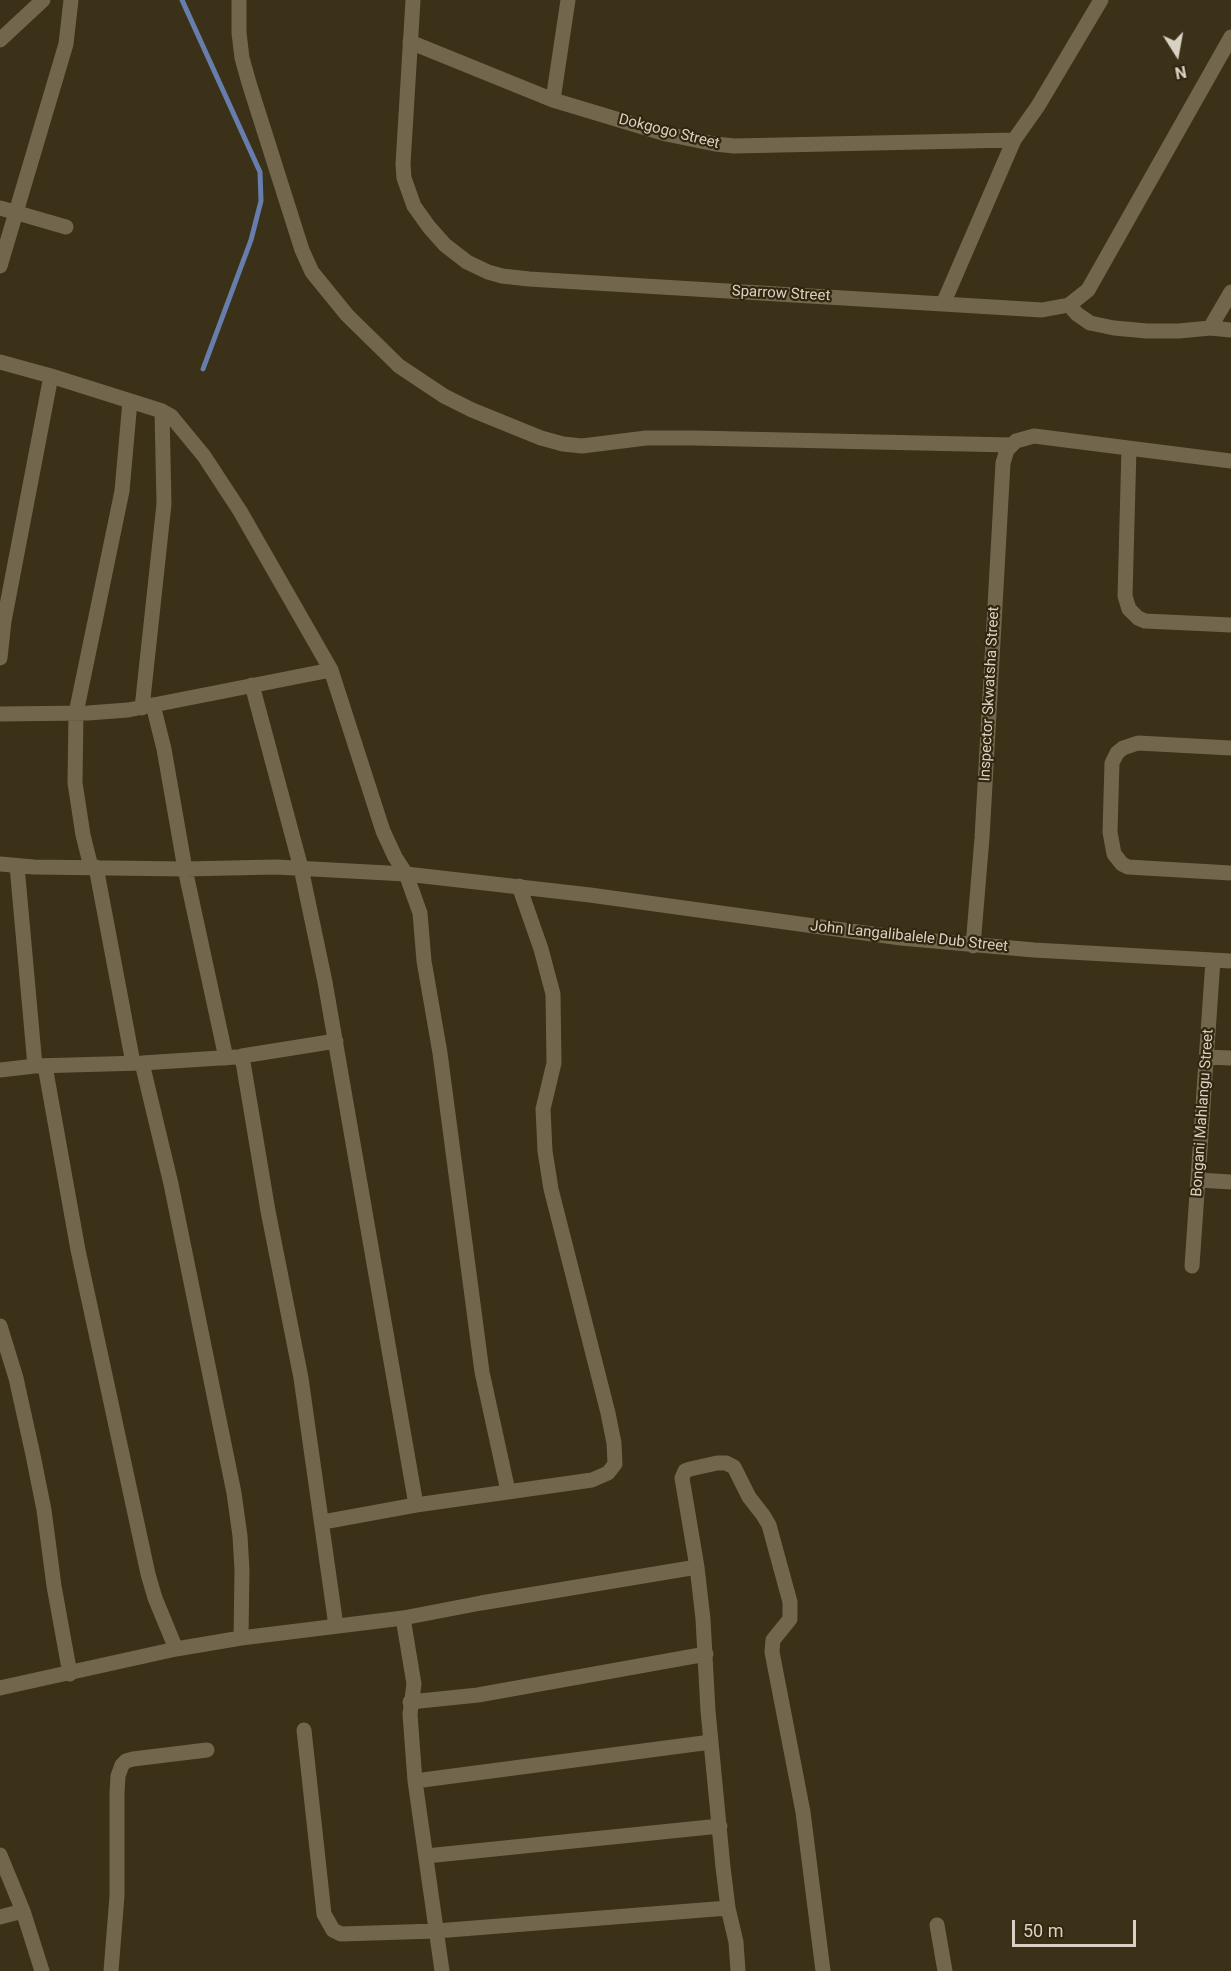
<!DOCTYPE html>
<style>
body{margin:0}
#map{position:relative;width:1231px;height:1971px;overflow:hidden;background:#3b3018;font-family:Roboto,sans-serif}
canvas{display:block}
.north{position:absolute;left:1147px;top:24px;width:60px;height:60px;-webkit-text-stroke:4px #31260e;paint-order:stroke;rotate:169deg;font-size:16px;font-weight:700;line-height:24px;text-align:center;color:#d9d2c4}
.north::after{content:'';display:block;margin:auto;width:21px;height:27px;background:#d9d2c4;clip-path:polygon(50% 0,100% 100%,50% 72%,0 100%)}
.scale{position:absolute;left:1012px;top:1920px;width:124px;height:27px;box-sizing:border-box;border:3px solid #d9d2c4;border-top:0;padding-left:8px;font-size:18px;line-height:21px;white-space:nowrap;color:#d9d2c4;-webkit-text-stroke:4px #31260e;paint-order:stroke}
</style>
<div id="map">
<canvas width="1231" height="1971"></canvas>
<div class="north">N</div>
<div class="scale">50 m</div>
</div>
<script>
const context = document.querySelector('canvas').getContext('2d');
context.lineJoin = 'round';
function toPath(rows) {
  const path = new Path2D();
  for (const r of rows) {
    path.moveTo(r[0], r[1]);
    for (let i = 2; i < r.length; i += 2) path.lineTo(r[i], r[i + 1]);
  }
  return path;
}
function strokePath(path, color, width, dash) {
  context.strokeStyle = color;
  context.lineWidth = width;
  context.lineCap = dash ? 'butt' : 'round';
  context.setLineDash(dash || []);
  context.stroke(path);
}
function drawText(font, color, halo, rows, align = 'center') {
  context.font = font + ' Roboto,sans-serif';
  context.lineWidth = 4.5;
  context.setLineDash([]);
  context.textBaseline = 'middle';
  context.strokeStyle = halo;
  context.fillStyle = color;
  for (const [text, x, y, turn = 0] of rows) {
    context.save();
    context.translate(x, y);
    context.rotate((+turn || 0) * Math.PI / 180);
    context.textAlign = isNaN(turn) ? turn : align;
    if (halo) context.strokeText(text, 0, 0);
    context.fillText(text, 0, 0);
    context.restore();
  }
}
const stream = toPath([
 [182,0,260,172,261,201,251,240,203,369]
]);
const street = toPath([
 [239,0,239,33,242,58,249,83,302,250,312,272,347,315,399,366,444,396,472,410,541,438,563,444,582,446,646,438,695,438,1011,445],
 [413,0,403,164,404,178,414,206,429,227,445,245,467,262,488,272,502,276,529,279,1042,310,1069,305,1088,290,1231,37],
 [0,40,43,0],
 [410,42,553,100,666,134,715,144,734,146,1014,140,1038,106,1101,0],
 [553,100,568,0],
 [0,208,66,227],
 [0,266,66,44,71,0],
 [943,304,1014,140],
 [1069,305,1077,314,1090,323,1114,328,1147,331,1179,331,1210,328,1231,330],
 [1210,328,1231,292],
 [0,362,51,376,162,411,171,416,204,456,240,511,331,670,383,831,395,857,406,874,420,913,424,961,440,1053,482,1372,508,1491],
 [1129,448,1125,596,1129,609,1138,618,1145,621,1231,625],
 [0,658,4,621,51,376],
 [252,685,301,868,325,982,416,1505],
 [153,705,164,749,185,869,226,1058],
 [142,708,164,504,162,411],
 [0,714,88,713,128,710,331,670],
 [1231,748,1138,743,1123,748,1117,753,1112,763,1110,832,1114,854,1122,864,1128,867,1231,873],
 [0,864,34,867,185,869,276,867,406,874,590,895,901,938,1034,950,1231,961],
 [17,866,35,1066],
 [91,867,83,835,75,783,76,713,122,491,130,401],
 [96,867,133,1063],
 [973,946,982,838,1003,463,1007,450,1016,441,1034,436,1231,461],
 [336,1041,242,1056,268,1211,301,1378,336,1626],
 [1206,1057,1231,1058],
 [142,1063,171,1184,234,1493,240,1536,242,1570,241,1638],
 [45,1066,78,1250,148,1574,155,1598,176,1649],
 [0,1070,35,1066,142,1063,236,1057],
 [1198,1180,1231,1182],
 [1192,1266,1213,960],
 [0,1326,16,1378,33,1455,44,1510,54,1586,70,1674],
 [323,1522,416,1505,592,1480,608,1473,615,1464,614,1443,608,1413,551,1189,545,1151,543,1109,554,1063,553,994,541,949,519,886],
 [403,1618,414,1684,410,1714,415,1781,442,1971],
 [0,1688,176,1649,241,1638,403,1618,481,1603,697,1567],
 [410,1702,478,1695,706,1654],
 [304,1730,324,1914,333,1930,341,1934,436,1931,728,1908],
 [415,1781,711,1742],
 [0,1855,23,1911,42,1971],
 [426,1856,720,1826],
 [0,1917,23,1911],
 [937,1925,945,1971],
 [111,1971,117,1896,117,1793,118,1776,122,1765,126,1761,133,1759,207,1750],
 [738,1971,736,1942,728,1908,723,1867,708,1711,703,1619,697,1567,682,1478,685,1471,690,1469,717,1463,726,1463,734,1467,749,1497,763,1515,769,1525,790,1602,790,1619,773,1640,772,1652,803,1812,823,1971]
]);
const streetNames = [
 ["Dokgogo Street",669,132,14],
 ["Sparrow Street",781,294,3],
 ["Inspector Skwatsha Street",990,694,-87],
 ["John Langalibalele Dub Street",909,937,6],
 ["Bongani Mahlangu Street",1203,1113,-86]
];
strokePath(stream, '#677eac', 5);
strokePath(street, '#72664c', 15);
drawText('15px', '#d9d2c4', '#31260e', streetNames);
</script>
